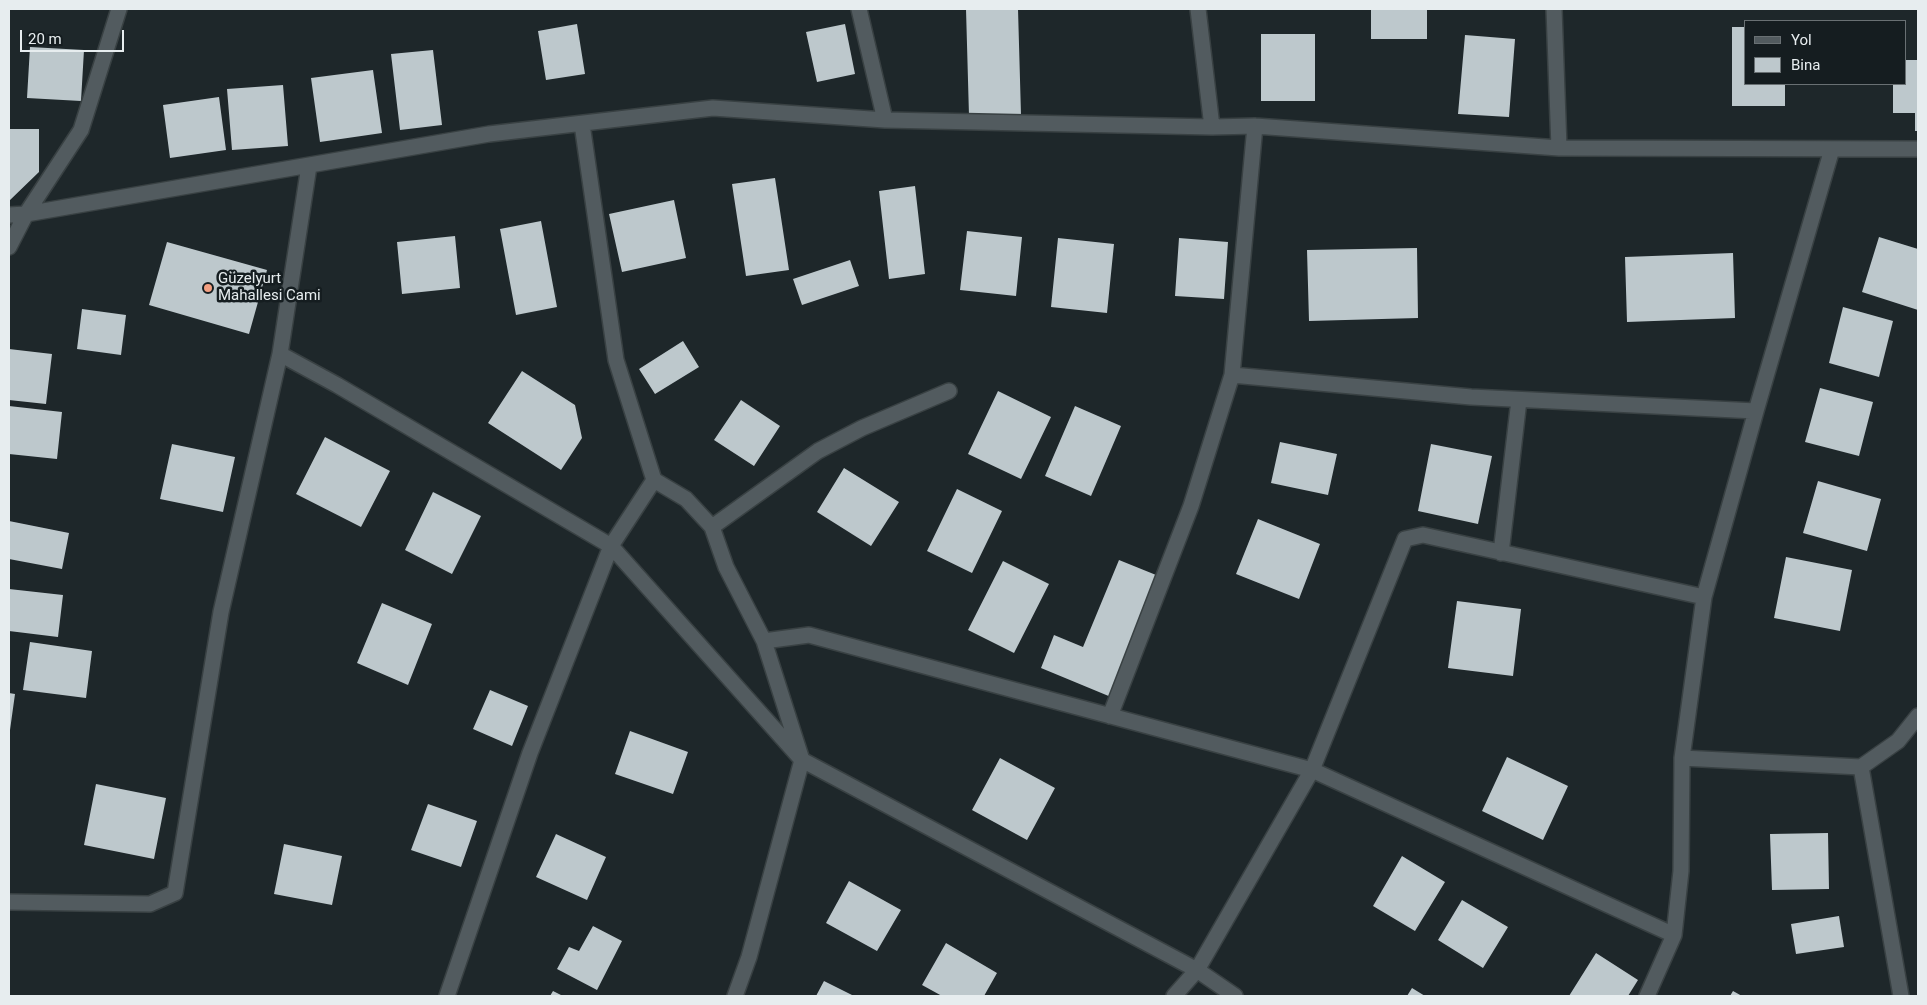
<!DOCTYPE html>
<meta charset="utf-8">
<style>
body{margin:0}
#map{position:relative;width:1927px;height:1005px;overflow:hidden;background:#1e272a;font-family:Roboto,sans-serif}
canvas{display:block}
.frame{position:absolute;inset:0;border:10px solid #e7edef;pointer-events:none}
.legend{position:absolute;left:1744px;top:20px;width:162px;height:65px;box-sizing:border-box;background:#151d20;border:1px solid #697073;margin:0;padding:6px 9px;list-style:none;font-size:15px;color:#e7edef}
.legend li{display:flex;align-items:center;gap:10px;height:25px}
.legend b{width:25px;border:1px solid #697073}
.scale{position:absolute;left:20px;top:30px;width:104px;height:22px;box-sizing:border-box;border:2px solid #e7edef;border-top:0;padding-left:6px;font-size:15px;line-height:18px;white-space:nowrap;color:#e7edef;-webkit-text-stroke:4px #151d20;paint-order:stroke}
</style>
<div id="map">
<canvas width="1927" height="1005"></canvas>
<div class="frame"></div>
<ul class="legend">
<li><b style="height:6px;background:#525b5f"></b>Yol</li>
<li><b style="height:14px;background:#bdc8cc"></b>Bina</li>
</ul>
<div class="scale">20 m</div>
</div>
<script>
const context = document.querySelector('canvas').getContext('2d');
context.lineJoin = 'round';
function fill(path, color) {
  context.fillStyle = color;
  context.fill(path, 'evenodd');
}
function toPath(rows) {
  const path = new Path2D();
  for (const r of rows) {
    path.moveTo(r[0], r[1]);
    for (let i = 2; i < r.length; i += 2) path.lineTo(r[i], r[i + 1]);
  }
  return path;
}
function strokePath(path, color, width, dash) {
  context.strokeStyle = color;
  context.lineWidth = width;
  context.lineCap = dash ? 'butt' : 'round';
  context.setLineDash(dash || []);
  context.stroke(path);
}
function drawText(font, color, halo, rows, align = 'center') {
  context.font = font + ' Roboto,sans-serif';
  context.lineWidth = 5;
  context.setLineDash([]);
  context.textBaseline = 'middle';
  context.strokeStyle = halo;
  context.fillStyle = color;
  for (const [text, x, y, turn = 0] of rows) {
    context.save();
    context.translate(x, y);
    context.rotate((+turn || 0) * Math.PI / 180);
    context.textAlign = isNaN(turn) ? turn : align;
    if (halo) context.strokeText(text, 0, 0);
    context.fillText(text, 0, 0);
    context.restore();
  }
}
const building = toPath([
 [966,9,1018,9,1021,115,969,116],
 [1371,9,1427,9,1427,39,1371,39],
 [577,24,585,74,546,80,538,31],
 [845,24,855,74,817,82,806,32],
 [1732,27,1746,27,1746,84,1785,84,1785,106,1732,106],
 [1261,34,1315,34,1315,101,1261,101],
 [1465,35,1515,39,1509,117,1458,114],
 [30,47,84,50,81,101,27,98],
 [433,50,442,125,400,130,391,54],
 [1906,60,1918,60,1918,131,1915,131,1915,113,1893,113,1893,84,1906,84],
 [373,70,382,133,320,142,311,78],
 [283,85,288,146,232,150,227,89],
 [219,97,226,150,170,158,163,105],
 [9,129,39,129,39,172,9,201],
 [775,178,789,270,746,276,732,184],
 [915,186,925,274,889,279,879,191],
 [674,200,686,258,622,272,609,214],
 [541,221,557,307,516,315,500,229],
 [967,231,1022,237,1016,296,960,290],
 [455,236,460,288,402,294,397,242],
 [1879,237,1918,249,1918,310,1862,292],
 [1058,238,1114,244,1107,313,1051,307],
 [1179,238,1228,242,1224,299,1175,296],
 [167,242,267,270,249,334,149,305],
 [1417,248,1418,318,1309,321,1307,250],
 [1733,253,1735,318,1627,322,1625,257],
 [850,260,859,286,802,305,793,279],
 [1843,307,1893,321,1879,377,1829,363],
 [82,309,126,315,121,355,77,349],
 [683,341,699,367,655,394,639,369],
 [9,349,52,354,46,404,9,400],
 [522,371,575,405,582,438,561,470,488,423],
 [1820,388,1873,402,1859,456,1805,442],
 [998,391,1051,417,1021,479,968,454],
 [741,400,780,426,754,466,714,440],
 [9,406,62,412,57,459,9,454],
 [1075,406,1121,426,1091,496,1045,476],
 [325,437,390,471,361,527,296,494],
 [1280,442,1337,454,1328,495,1271,483],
 [172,444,235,457,223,512,160,499],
 [1431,444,1492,456,1478,524,1418,511],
 [844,468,899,502,871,546,817,512],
 [1818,481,1881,499,1867,551,1803,533],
 [957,489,1002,511,972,573,927,551],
 [433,492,481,516,452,574,405,550],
 [1258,519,1320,544,1299,599,1236,574],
 [9,521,69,533,62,569,9,559],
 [1786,557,1852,570,1840,631,1774,618],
 [1119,560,1161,577,1111,697,1041,668,1054,635,1083,647],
 [1003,561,1049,584,1014,653,968,630],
 [9,589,63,595,58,637,9,631],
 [1457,601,1521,609,1513,676,1448,668],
 [382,603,432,624,408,685,357,663],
 [30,642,92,651,86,698,23,690],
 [490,690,528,706,512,746,473,729],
 [9,693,15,694,10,730,9,730],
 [630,731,688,752,673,794,615,774],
 [1507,757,1568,786,1543,840,1482,811],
 [1000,758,1055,788,1027,840,972,810],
 [96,784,166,798,154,859,84,845],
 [428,804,477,821,461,867,411,850],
 [1828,833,1829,889,1772,890,1770,834],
 [556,834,606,857,587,900,536,877],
 [284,844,342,856,332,905,274,894],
 [1402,856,1445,882,1415,931,1373,906],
 [849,881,901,910,877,951,826,923],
 [1462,900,1508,927,1483,968,1438,940],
 [1839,916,1844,947,1796,954,1791,924],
 [593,926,622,941,597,990,557,969,569,947,579,951],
 [946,943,997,973,984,996,942,996,922,985],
 [1596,953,1638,980,1628,996,1569,996],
 [824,981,854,996,816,996],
 [1412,988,1425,996,1407,996],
 [553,991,563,996,550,996],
 [1733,991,1742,996,1730,996]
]);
const minor = toPath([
 [859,9,885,120],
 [1198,9,1212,127],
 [1554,9,1559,148],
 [582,124,616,360,654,480,686,499,712,527,726,567,764,641,802,760,1197,970,1235,996],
 [9,215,26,214,489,134,713,108,885,120,1212,127,1255,126,1559,148,1918,149],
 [9,247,26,214,81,130,119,9],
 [280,354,337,385,611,546,802,760,749,957,735,996],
 [1232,375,1471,397,1756,411],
 [712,527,818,451,862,428,949,391],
 [1501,553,1519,400],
 [764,641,809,635,1312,770,1674,935],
 [1110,716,1191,506,1232,375,1255,126],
 [1682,758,1861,767,1898,741,1918,716],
 [1861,767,1901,996],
 [9,902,150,904,175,893,221,612,280,354,309,166],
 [447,996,530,753,611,546,654,480],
 [1174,996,1197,970,1312,770,1405,539,1423,535,1704,597],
 [1647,996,1674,935,1681,871,1682,758,1704,597,1756,411,1832,149]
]);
const markers = [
 [208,288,5,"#f3a082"]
];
const poiNames = [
 ["Güzelyurt",218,279],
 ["Mahallesi Cami",218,296]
];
fill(building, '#bdc8cc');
strokePath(minor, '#394143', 18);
strokePath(minor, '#525b5f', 15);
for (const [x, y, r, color] of markers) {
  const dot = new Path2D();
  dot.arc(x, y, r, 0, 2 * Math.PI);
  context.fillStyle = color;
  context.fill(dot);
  strokePath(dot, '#151d20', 2);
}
drawText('15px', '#e7edef', '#151d20', poiNames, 'left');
</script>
